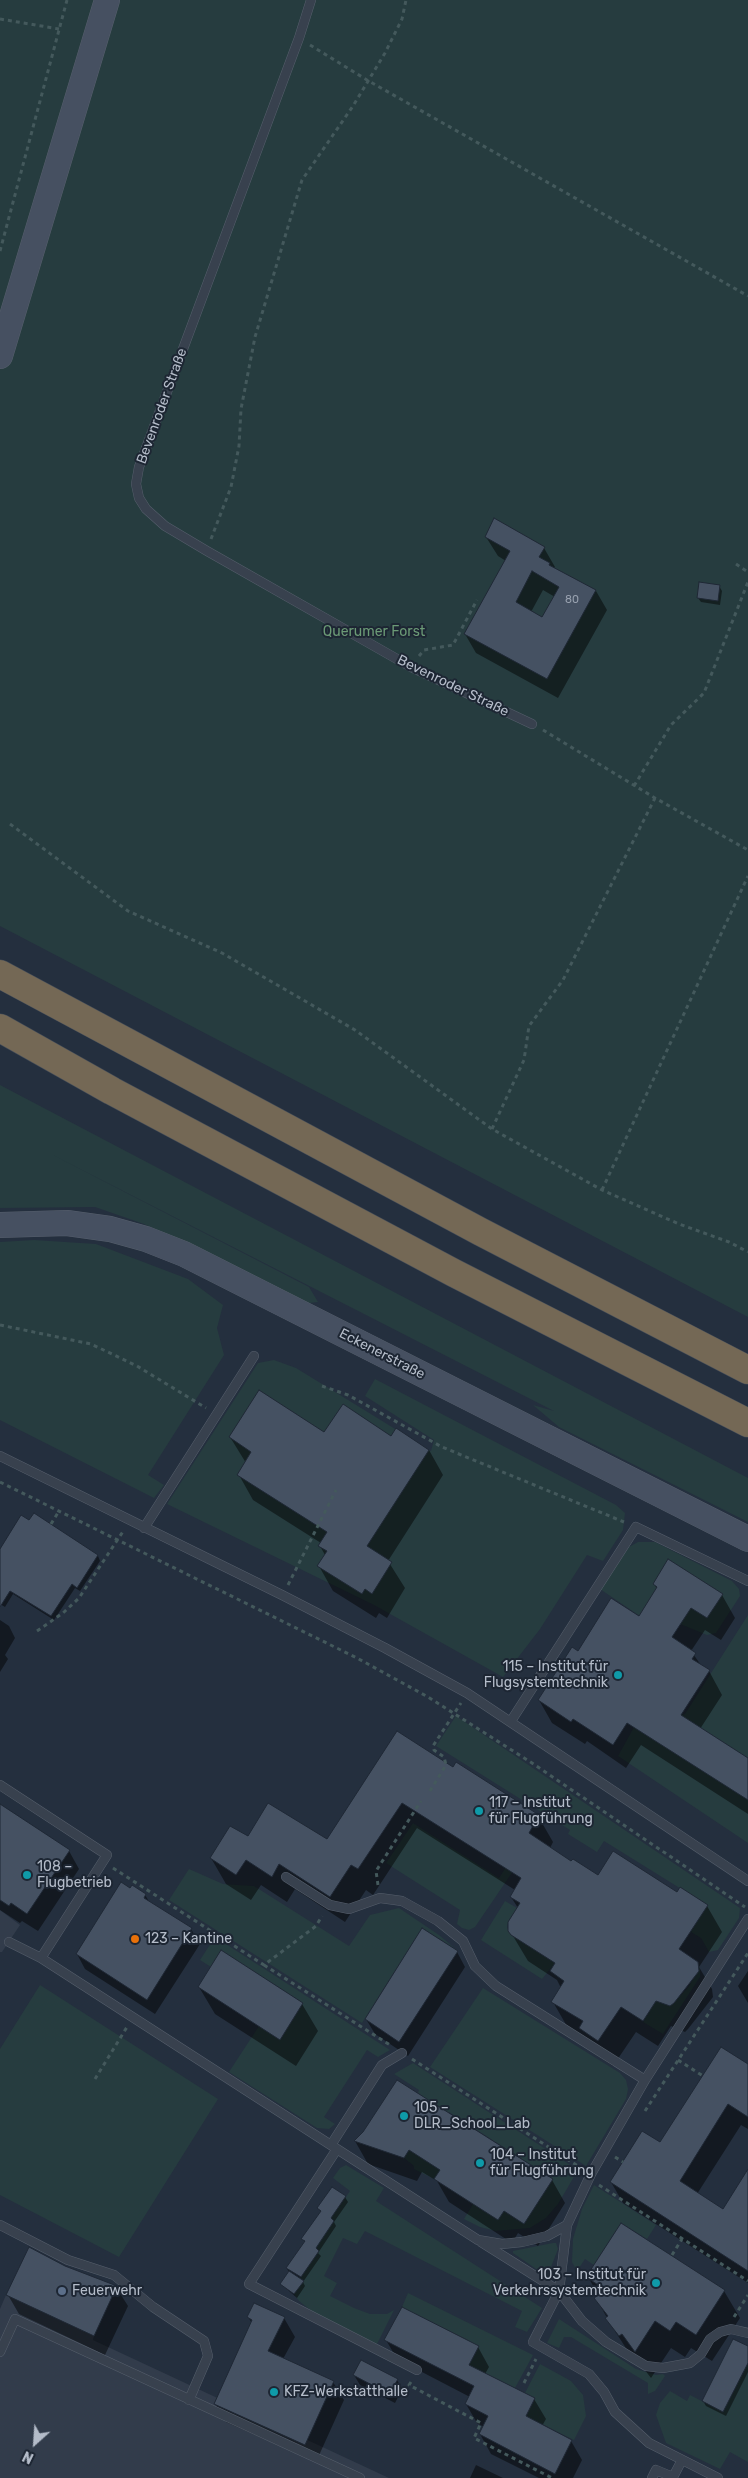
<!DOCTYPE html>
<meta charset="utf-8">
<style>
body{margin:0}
#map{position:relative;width:748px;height:2478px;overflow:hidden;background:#242f3e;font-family:Rubik,sans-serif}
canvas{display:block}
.north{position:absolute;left:10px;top:2418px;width:50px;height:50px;-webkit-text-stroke:4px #1d2633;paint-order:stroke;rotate:206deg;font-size:14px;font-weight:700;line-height:20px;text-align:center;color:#b4bcc9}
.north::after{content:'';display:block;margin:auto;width:18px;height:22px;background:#b4bcc9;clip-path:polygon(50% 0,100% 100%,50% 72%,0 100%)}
</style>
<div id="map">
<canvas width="748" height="2478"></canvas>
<div class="north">N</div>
</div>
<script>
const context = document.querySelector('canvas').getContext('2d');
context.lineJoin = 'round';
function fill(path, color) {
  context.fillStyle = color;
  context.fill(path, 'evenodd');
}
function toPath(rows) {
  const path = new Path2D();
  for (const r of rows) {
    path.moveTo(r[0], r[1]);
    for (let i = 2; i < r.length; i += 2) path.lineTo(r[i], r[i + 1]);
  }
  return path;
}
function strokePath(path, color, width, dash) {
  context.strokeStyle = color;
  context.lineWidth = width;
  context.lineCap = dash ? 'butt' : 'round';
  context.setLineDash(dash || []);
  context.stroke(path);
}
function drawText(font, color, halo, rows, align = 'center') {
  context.font = font + ' Rubik,sans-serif';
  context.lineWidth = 4;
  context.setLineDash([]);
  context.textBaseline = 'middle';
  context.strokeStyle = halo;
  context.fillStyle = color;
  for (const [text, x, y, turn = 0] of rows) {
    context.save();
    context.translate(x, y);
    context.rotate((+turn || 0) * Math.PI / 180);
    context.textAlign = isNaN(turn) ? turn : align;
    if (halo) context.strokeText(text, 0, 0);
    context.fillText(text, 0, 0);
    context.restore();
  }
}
const airport = toPath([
 [0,1910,20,1925,2,1952,0,1952],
 [6,2295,94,2336,93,2340,389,2478,0,2478,0,2309]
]);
const green = toPath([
 [0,0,110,0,0,316],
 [116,0,748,0,748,1317,0,926,0,339],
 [0,1085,748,1478,748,1522,559,1427,533,1405,554,1411,47,1152,309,1287,318,1302,301,1304,199,1249,144,1224,95,1207,0,1208],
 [34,1240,96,1244,188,1279,223,1305,217,1328,224,1355,148,1475,164,1485,154,1498,0,1420,0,1242],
 [274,1360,296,1368,431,1451,434,1440,365,1396,375,1379,616,1505,625,1513,623,1530,603,1561,587,1555,540,1629,503,1677,374,1605,167,1504,258,1363],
 [638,1542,655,1542,732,1581,739,1589,740,1596,716,1633,707,1635,680,1624,659,1629,600,1589,629,1547],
 [748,1615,748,1843,618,1756,634,1727,685,1714],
 [456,1716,740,1908,739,1918,718,1950,709,1952,701,1938,691,1932,707,1905,604,1841,597,1852,568,1834,570,1830,436,1746],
 [413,1823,499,1878,513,1856,520,1861,475,1927,469,1930,462,1928,457,1924,460,1910,386,1863],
 [189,1869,223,1884,254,1886,349,1946,370,1915,399,1908,439,1935,458,1951,422,1928,362,2023,169,1900],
 [505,1901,524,1912,511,1917,508,1922,507,1927,511,1935,555,1963,542,1979,481,1940],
 [215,1937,390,2050,378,2057,367,2050,324,2117,335,2124,329,2129,317,2128,229,2072,259,2026,280,2040,303,2003,221,1951,211,1967,200,1960],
 [700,1967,700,1977,663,2034,643,2022,657,1999,668,2005,674,2003,689,1986],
 [40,1985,218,2099,119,2257,0,2195,0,2049],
 [483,1988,620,2073,626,2080,628,2089,626,2099,586,2166,430,2067],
 [413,2063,578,2170,558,2204,546,2218,530,2228,496,2231,480,2227,464,2219,473,2204,498,2220,504,2211,524,2224,553,2179,449,2112,420,2157,440,2170,434,2179,414,2169,414,2166,404,2158,420,2133,429,2101,418,2093,419,2090,394,2074],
 [346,2165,384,2188,376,2201,542,2308,527,2332,515,2327,522,2311,365,2231,357,2244,343,2238,324,2276,337,2283,330,2296,354,2308,370,2314,387,2314,394,2310,377,2344,313,2312,299,2301,294,2294,303,2281,300,2278,319,2251,316,2248,334,2221,331,2218,350,2191,333,2178,340,2168],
 [594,2185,656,2225,647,2239,621,2223,594,2265,585,2259,577,2271,572,2262,573,2239,582,2209],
 [553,2243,556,2243,558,2249,551,2267,544,2273,542,2273,513,2253,513,2251],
 [408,2293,533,2355,515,2388,469,2365,478,2346,402,2307],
 [559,2319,636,2369,656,2375,663,2374,665,2376,655,2391,648,2394,648,2383,571,2337,564,2337,559,2348,547,2343],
 [748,2363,748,2462,730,2452,720,2469,666,2443,656,2415,660,2403,670,2391,687,2401,690,2395,723,2412],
 [540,2364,571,2381,583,2395,586,2416,574,2440,526,2416,535,2399,525,2393]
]);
const shadow = toPath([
 [486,537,544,548,555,567,554,569,596,591,607,610,558,698,476,653,465,634,506,561,498,556],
 [543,590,555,597,543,618,531,612],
 [719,586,722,591,720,605,701,602,698,598],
 [324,1433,392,1437,429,1450,443,1475,388,1561,405,1588,387,1618,379,1613,376,1618,333,1591,319,1566,325,1555,320,1546,321,1543,253,1500,239,1475,246,1463,230,1437],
 [34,1515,98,1556,100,1561,80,1591,75,1588,54,1620,13,1594,5,1607,0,1604,0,1549],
 [654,1584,722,1595,735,1618,721,1640,705,1630,691,1651,703,1668,709,1671,722,1695,700,1729,748,1759,748,1814,641,1745,626,1768,587,1741,585,1744,552,1723,539,1700,578,1653,639,1618,657,1589],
 [0,1620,9,1626,15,1638,5,1655,8,1659,0,1672],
 [453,1769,538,1816,553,1842,550,1848,572,1863,599,1876,678,1893,707,1906,722,1932,699,1967,712,1989,713,1997,688,2029,685,2032,671,2026,658,2046,636,2032,613,2066,595,2054,587,2040,568,2028,553,2002,561,1988,557,1980,528,1961,510,1931,518,1908,511,1897,515,1890,417,1828,373,1895,366,1890,345,1922,295,1889,287,1902,261,1885,251,1900,226,1884,211,1858,248,1838,327,1841],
 [0,1806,69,1851,79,1869,38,1931,22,1921,20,1923,0,1910],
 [145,1895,150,1903,191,1929,200,1944,155,2014,85,1969,77,1954],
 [222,1952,302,2004,318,2031,296,2066,215,2014,199,1987],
 [457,1952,465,1967,408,2056,375,2034,366,2019],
 [748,1971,748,2003,738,1986],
 [748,2064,748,2129,741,2125,697,2194,723,2211,748,2171,748,2283,623,2203,611,2182,661,2144],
 [364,2133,552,2180,565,2203,538,2246,518,2233,512,2243,449,2202,437,2181,422,2172,417,2181,368,2164,355,2141],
 [345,2197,348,2202,334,2222,336,2226,318,2253,321,2256,303,2282,305,2286,297,2298,281,2284,290,2273,287,2269,305,2243,303,2239,322,2213,319,2208],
 [588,2277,724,2291,740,2318,712,2361,691,2348,685,2357,671,2348,651,2378,638,2361,635,2362,611,2325,596,2298,599,2296],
 [116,2287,128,2306,105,2355,19,2314,8,2295],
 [248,2317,284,2318,295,2337,283,2359,333,2382,344,2400,316,2462,226,2422,215,2404,252,2323],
 [386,2340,478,2347,489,2367,485,2374,534,2399,546,2419,542,2426,571,2441,582,2460,573,2478,539,2478,491,2454,480,2434,484,2427,477,2423,466,2404,470,2397,397,2359],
 [748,2348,748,2372,726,2416,706,2406,703,2401],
 [354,2375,397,2380,402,2389,395,2403,360,2385],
 [476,2465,503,2478,470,2478]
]);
const building = toPath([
 [494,518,545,547,539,557,550,563,549,565,596,590,547,679,464,634,510,551,485,537,494,518],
 [532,571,559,587,542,617,516,602,532,571],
 [699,582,720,585,718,601,697,598,699,582],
 [259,1390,324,1432,343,1404,391,1436,396,1428,429,1450,367,1546,392,1562,372,1594,365,1589,362,1594,317,1566,327,1551,318,1546,327,1532,237,1475,251,1452,229,1437,259,1390],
 [34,1513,98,1555,77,1588,72,1584,51,1616,10,1591,0,1607,0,1549,21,1515,29,1520,34,1513],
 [668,1559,723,1594,707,1618,691,1608,672,1637,696,1653,692,1659,710,1670,681,1715,748,1758,748,1800,627,1723,613,1745,573,1719,571,1722,538,1700,572,1647,578,1651,611,1598,639,1616,657,1587,653,1584,668,1559],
 [397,1731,453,1767,456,1762,539,1815,529,1833,571,1861,573,1859,598,1875,613,1851,677,1892,680,1887,708,1905,679,1949,698,1962,699,1971,674,2003,670,2006,656,2001,643,2021,621,2007,598,2041,579,2028,583,2021,551,2002,564,1981,550,1971,555,1963,511,1935,508,1931,508,1922,520,1903,510,1897,521,1878,402,1803,358,1869,351,1865,330,1897,279,1864,272,1877,246,1860,236,1875,210,1858,230,1826,248,1836,268,1803,327,1839,397,1731],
 [0,1804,70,1850,27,1914,11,1903,9,1906,0,1900,0,1804],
 [121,1882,130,1888,132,1885,146,1894,144,1898,192,1928,147,2000,76,1954,121,1882],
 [422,1928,458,1951,399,2042,365,2019,422,1928],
 [221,1950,303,2003,280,2040,198,1987,221,1950],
 [721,2047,748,2064,748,2117,728,2104,680,2181,723,2209,748,2169,748,2271,610,2182,642,2131,660,2142,721,2047],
 [397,2080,553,2179,524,2224,504,2211,498,2220,434,2179,440,2170,409,2150,404,2158,354,2141,363,2132,397,2080],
 [332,2187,346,2196,331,2218,334,2221,316,2248,319,2251,301,2277,286,2268,305,2241,301,2239,321,2211,317,2208,332,2187],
 [621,2223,725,2290,696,2335,676,2322,670,2331,655,2321,635,2352,622,2334,619,2336,605,2318,608,2316,594,2298,606,2290,586,2277,621,2223],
 [29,2247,65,2266,117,2286,94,2336,6,2295,29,2247],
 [289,2271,304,2281,294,2294,280,2284,289,2271],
 [254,2303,285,2317,268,2351,334,2381,305,2445,214,2404,252,2320,247,2317,254,2303],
 [402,2307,479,2346,469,2365,535,2398,526,2416,572,2440,555,2474,479,2434,488,2416,465,2404,474,2386,384,2340,402,2307],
 [733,2339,748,2346,748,2363,723,2412,702,2401,733,2339],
 [361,2360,398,2379,389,2394,353,2375,361,2360]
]);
const path = toPath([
 [0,19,59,29],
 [310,45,367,80,748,296],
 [0,251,67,0],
 [211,539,231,487,239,446,241,409,255,337,302,180,353,106,385,53,402,19,406,0],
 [736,564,748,572],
 [419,656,424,650,453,645,477,600],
 [543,730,655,798,748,850],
 [634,786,671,725,704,693,748,582],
 [10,824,128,911,222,953,355,1030,492,1129,602,1190,679,1224,729,1242,748,1252],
 [492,1129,524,1060,529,1026,563,980,655,798],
 [602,1190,748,876],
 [0,1325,91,1344,137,1366,206,1408],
 [322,1386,348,1395,442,1447,624,1522],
 [0,1482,357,1658,428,1697,532,1763,745,1907],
 [51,1524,59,1511],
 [288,1585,336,1490],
 [37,1631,63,1613,79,1598,124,1530],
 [430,1791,446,1765,444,1757,434,1750,433,1746,461,1703],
 [113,1868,264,1965,316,1926,322,1916],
 [378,1885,376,1871,421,1801],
 [264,1965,390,2045],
 [412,2059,581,2168],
 [678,2060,703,2076],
 [95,2079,127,2027],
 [645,2111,748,1953],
 [615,2157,623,2162],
 [599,2185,748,2281],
 [672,2255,682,2239],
 [734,2317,748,2295],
 [411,2382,409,2385,481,2423,474,2438,552,2478],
 [524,2383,536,2359]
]);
const lane = toPath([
 [311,0,299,38,139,467,136,484,139,498,146,509,165,526,207,551,411,667,532,724],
 [0,1456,282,1595,385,1648,467,1693,748,1881],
 [144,1528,254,1356],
 [511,1721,636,1527,748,1581],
 [0,1785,107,1855,41,1958,478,2240,502,2244,522,2242,547,2236,567,2225,591,2174,645,2080,748,1919],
 [286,1877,330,1905,349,1909,380,1898,402,1901,438,1921,463,1941,475,1966,496,1986,645,2080],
 [9,1942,41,1958],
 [331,2145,382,2065,402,2053],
 [337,2149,249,2284,417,2370],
 [0,2225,68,2260,114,2275,153,2307,204,2341,208,2356,189,2400],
 [481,2242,559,2291,567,2225],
 [0,2352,15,2319,360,2478],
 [652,2478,656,2470,673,2477,682,2460],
 [718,2478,649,2443,615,2412,604,2392,589,2374,533,2342,559,2291,582,2321,606,2342,646,2366,663,2368,690,2363,701,2354,710,2339,720,2332,731,2329,748,2333]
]);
const secondary = toPath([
 [0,356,107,0],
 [0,1225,67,1223,110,1229,146,1239,184,1254,748,1539]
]);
const highway = toPath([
 [0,974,481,1232,748,1370],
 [0,1028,112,1091,454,1273,748,1423]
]);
const markers = [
 [618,1675,5,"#0f9aa8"],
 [479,1811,5,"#0f9aa8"],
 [27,1875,5,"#0f9aa8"],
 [135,1939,5,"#e8710a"],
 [404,2116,5,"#0f9aa8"],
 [480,2163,5,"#0f9aa8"],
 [656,2283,5,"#0f9aa8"],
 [62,2291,5,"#5c6f8a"],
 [274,2392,5,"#0f9aa8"]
];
const numberNames = [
 ["80",572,600]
];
const streetNames = [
 ["Bevenroder Straße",162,406,-70],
 ["Bevenroder Straße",453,686,26],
 ["Eckenerstraße",382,1354,27]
];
const parkNames = [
 ["Querumer Forst",374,632]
];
const poiNames = [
 ["115 – Institut für",608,1667,"right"],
 ["Flugsystemtechnik",608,1683,"right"],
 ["117 – Institut",489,1803],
 ["für Flugführung",489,1819],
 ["108 –",37,1867],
 ["Flugbetrieb",37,1883],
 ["123 – Kantine",145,1939],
 ["105 –",414,2108],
 ["DLR_School_Lab",414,2124],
 ["104 – Institut",490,2155],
 ["für Flugführung",490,2171],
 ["103 – Institut für",646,2275,"right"],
 ["Verkehrssystemtechnik",646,2291,"right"],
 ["Feuerwehr",72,2291],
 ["KFZ-Werkstatthalle",284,2392]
];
fill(airport, '#323c4b');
fill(green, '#263c3f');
fill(shadow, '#0007');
fill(building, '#455162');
strokePath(building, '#1f2835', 1);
strokePath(lane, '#565f6c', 10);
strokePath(secondary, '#565f6c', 26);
strokePath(highway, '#434c59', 29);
strokePath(path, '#44595c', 3, [4, 4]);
strokePath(lane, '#38414e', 9);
strokePath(secondary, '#465061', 25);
strokePath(highway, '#746855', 28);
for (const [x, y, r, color] of markers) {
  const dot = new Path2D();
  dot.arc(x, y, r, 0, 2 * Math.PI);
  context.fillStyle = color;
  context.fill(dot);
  strokePath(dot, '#1d2633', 2);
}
drawText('11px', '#98a1af', null, numberNames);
drawText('14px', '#b4bcc9', '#1d2633', streetNames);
drawText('14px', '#6b9a76', '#1d2633', parkNames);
drawText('14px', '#b4bcc9', '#1d2633', poiNames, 'left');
</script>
